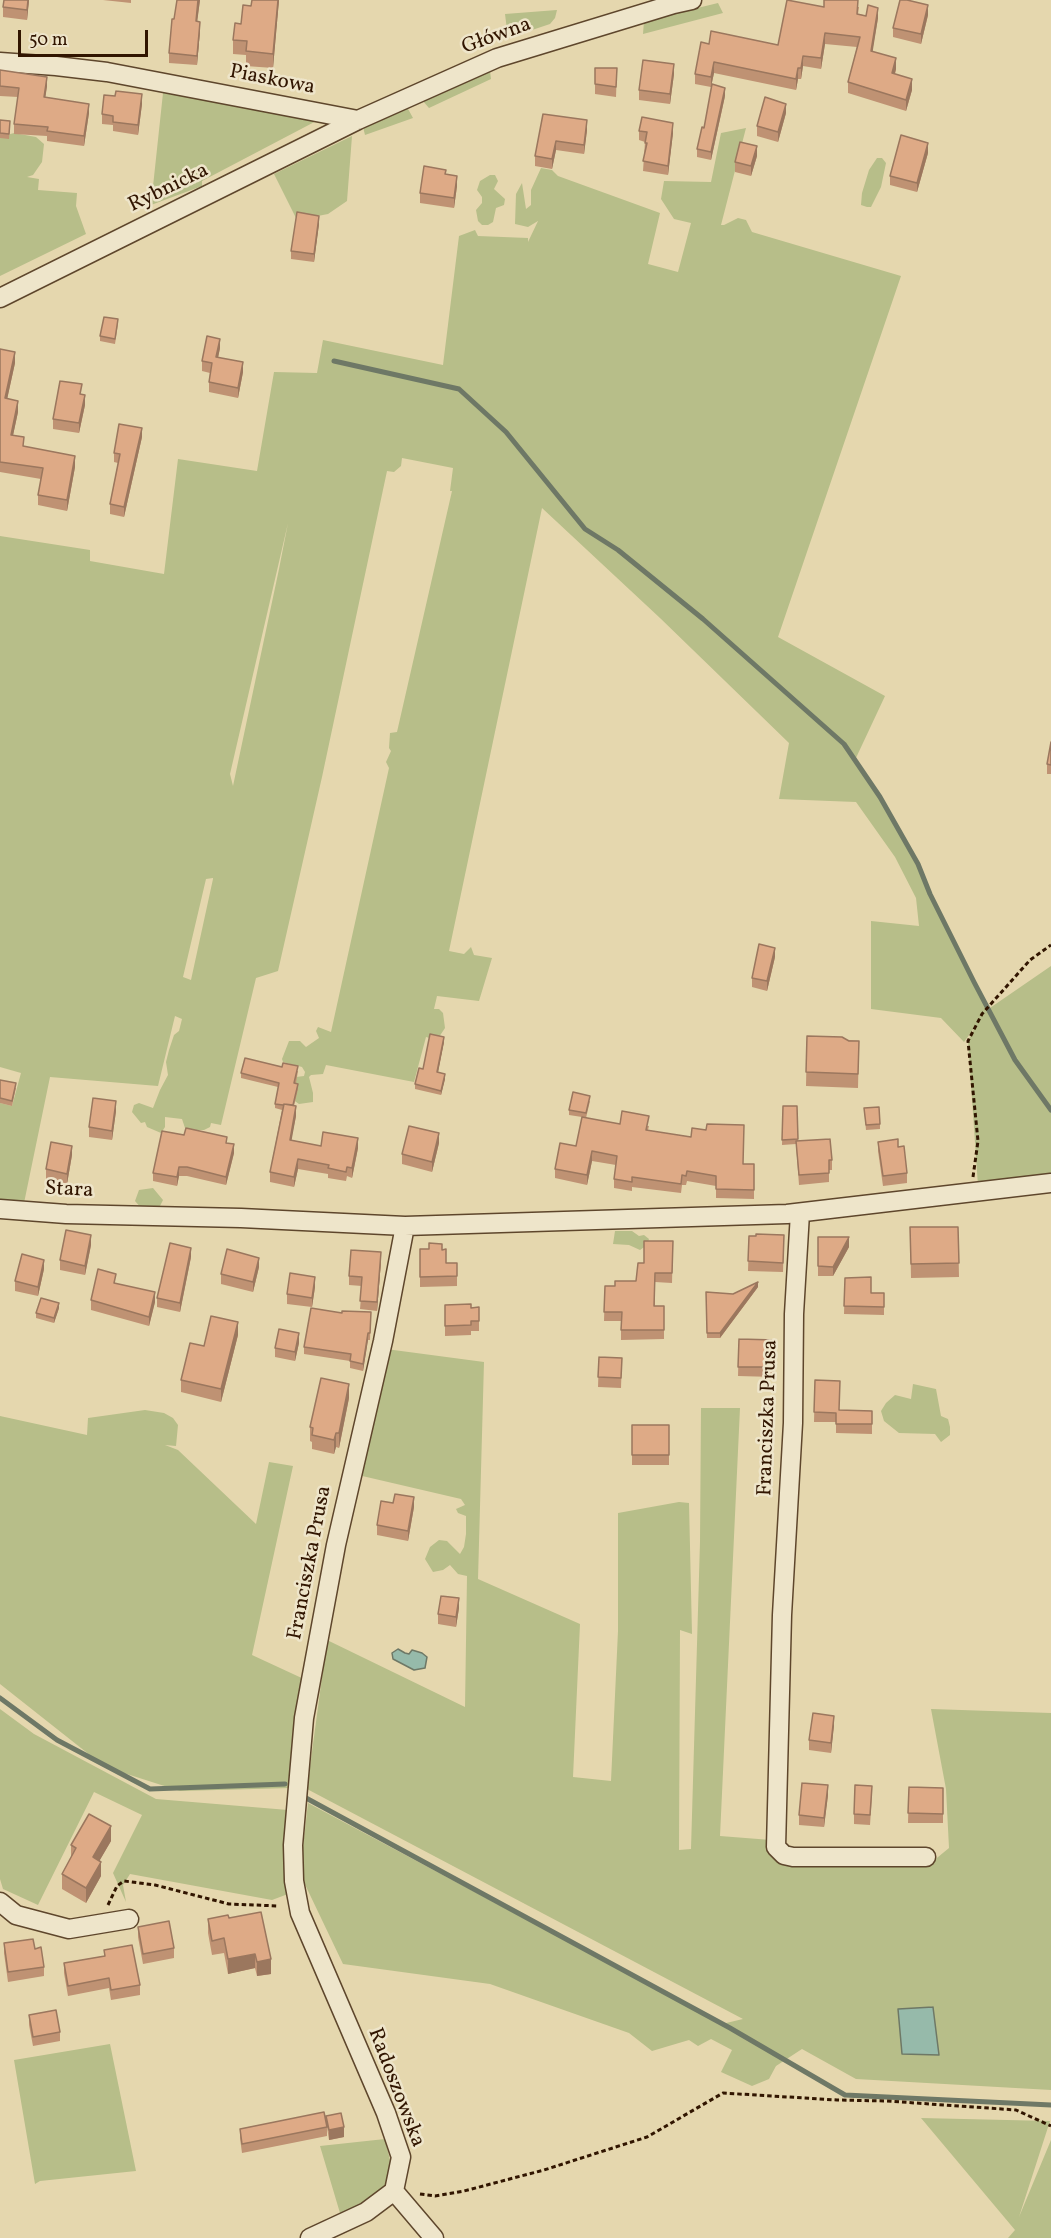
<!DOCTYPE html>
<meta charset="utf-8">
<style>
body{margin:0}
#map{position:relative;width:1051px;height:2238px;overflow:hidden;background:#e5d7ae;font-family:Vollkorn,serif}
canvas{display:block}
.scale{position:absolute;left:18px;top:30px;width:130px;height:27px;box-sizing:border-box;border:3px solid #311500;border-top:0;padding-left:8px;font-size:18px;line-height:21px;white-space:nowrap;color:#311500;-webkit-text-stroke:4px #eee5ca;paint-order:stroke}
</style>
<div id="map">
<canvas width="1051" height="2238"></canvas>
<div class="scale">50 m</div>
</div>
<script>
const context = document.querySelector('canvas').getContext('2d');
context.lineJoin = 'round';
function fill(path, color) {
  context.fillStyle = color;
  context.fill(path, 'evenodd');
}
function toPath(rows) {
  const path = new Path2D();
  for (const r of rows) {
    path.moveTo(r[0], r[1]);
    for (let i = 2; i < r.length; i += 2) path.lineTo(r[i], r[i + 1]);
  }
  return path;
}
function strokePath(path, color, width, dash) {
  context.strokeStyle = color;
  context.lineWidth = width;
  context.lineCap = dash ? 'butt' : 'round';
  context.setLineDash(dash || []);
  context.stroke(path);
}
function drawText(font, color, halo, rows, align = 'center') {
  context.font = font + ' Vollkorn,serif';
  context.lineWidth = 5;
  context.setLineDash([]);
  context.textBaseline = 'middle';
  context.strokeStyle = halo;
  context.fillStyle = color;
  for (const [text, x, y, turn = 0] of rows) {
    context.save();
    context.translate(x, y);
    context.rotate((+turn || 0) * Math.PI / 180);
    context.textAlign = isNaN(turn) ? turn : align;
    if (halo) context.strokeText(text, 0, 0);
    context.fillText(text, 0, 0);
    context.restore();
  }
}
const green = toPath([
 [718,3,723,13,643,34,644,21],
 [557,10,555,18,550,24,508,38,505,14],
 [490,71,491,79,429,108,422,100],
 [163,93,205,99,322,118,202,181,202,186,151,205],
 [407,107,413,118,365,135,363,127],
 [746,128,721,225,724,225,738,218,746,220,752,232,901,276,778,637,885,696,855,760,903,837,988,1008,987,1010,1051,966,1051,1176,978,1186,968,1041,975,1027,964,1042,941,1018,871,1009,871,921,919,926,916,898,895,857,856,802,779,799,789,743,660,618,542,508,449,951,464,954,471,947,474,955,492,958,479,1001,437,996,434,1009,439,1009,443,1013,445,1028,437,1040,426,1037,414,1082,326,1065,323,1074,311,1075,309,1077,313,1093,313,1102,299,1104,289,1097,296,1077,304,1076,305,1072,302,1067,283,1062,282,1059,289,1041,300,1041,306,1047,319,1038,316,1031,318,1027,331,1032,389,768,386,762,391,751,389,748,390,733,397,732,452,491,450,491,453,468,402,458,401,466,394,472,387,471,322,777,278,971,256,978,221,1125,211,1123,210,1127,204,1130,196,1130,185,1128,182,1119,165,1117,165,1127,161,1133,147,1127,145,1122,141,1123,132,1112,134,1105,139,1103,153,1108,160,1090,168,1075,166,1062,169,1050,174,1035,179,1031,182,1019,175,1016,158,1086,50,1077,24,1203,0,1201,0,1103,12,1106,21,1073,0,1067,0,536,90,550,90,561,164,574,178,459,257,471,274,372,317,373,323,340,443,365,459,236,475,230,478,236,528,238,528,242,538,221,528,227,515,224,516,194,522,183,526,209,531,205,531,190,541,168,552,170,558,176,660,213,648,264,678,272,691,223,674,219,661,199,664,181,711,182,721,133],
 [288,523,279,569,233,786,230,774],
 [213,878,213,879,191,980,183,977,206,879],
 [14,133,36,137,44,144,42,162,33,175,27,177,39,179,38,190,77,193,76,206,86,234,0,276,0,137],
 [352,136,347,201,328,214,297,220,274,174],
 [877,158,882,158,886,163,881,187,871,207,867,207,861,205,862,193,869,170],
 [490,175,495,175,498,181,494,189,505,199,504,205,496,208,493,222,488,225,482,225,478,221,476,210,482,203,482,197,477,190,480,181],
 [153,1188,163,1200,159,1208,143,1210,135,1201,139,1190],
 [615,1231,632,1231,639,1236,644,1235,649,1239,647,1245,640,1250,629,1245,613,1244],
 [386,1349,484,1362,478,1579,580,1624,573,1777,611,1781,618,1631,618,1513,679,1502,689,1503,692,1634,680,1630,679,1850,691,1849,700,1542,701,1408,740,1408,720,1836,771,1840,772,1852,932,1862,949,1848,946,1789,931,1709,1051,1713,1051,2090,856,2079,802,2049,776,2066,769,2079,752,2086,721,2072,732,2050,711,2039,698,2046,689,2040,652,2051,629,2033,490,1984,343,1964,300,1874,308,1803,722,2024,743,2019,307,1789,327,1640,465,1707,467,1576,458,1574,450,1565,443,1570,433,1572,425,1559,430,1547,439,1540,447,1541,460,1554,464,1547,466,1534,466,1516,458,1513,456,1509,465,1505,461,1499,358,1475],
 [913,1384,936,1389,941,1416,948,1419,950,1427,950,1435,941,1442,935,1434,899,1433,884,1421,881,1411,886,1403,895,1395,911,1399],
 [145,1410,164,1413,173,1418,178,1425,176,1446,165,1445,178,1450,256,1524,269,1462,293,1466,252,1655,306,1680,291,1788,180,1791,105,1767,0,1684,0,1416,87,1435,88,1418],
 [0,1709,34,1734,156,1799,288,1810,288,1894,272,1900,130,1874,123,1885,126,1902,113,1873,142,1815,94,1792,38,1905,3,1889,0,1879],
 [110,2044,136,2171,40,2181,35,2184,14,2060],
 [921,2118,1050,2121,1019,2217,1051,2140,1051,2238,1008,2238,1015,2230],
 [385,2139,395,2181,394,2191,340,2213,320,2146]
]);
const water = toPath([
 [398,1649,405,1653,409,1654,412,1650,422,1653,427,1657,425,1668,414,1670,393,1659,392,1653,398,1649],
 [933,2007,939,2055,902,2054,898,2009,933,2007]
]);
const stream = toPath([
 [334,361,459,389,506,432,585,529,618,550,703,619,844,744,880,797,918,864,930,894,974,982,1015,1060,1051,1110],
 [0,1698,57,1740,150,1789,285,1784],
 [306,1798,730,2028,845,2095,1051,2105]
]);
const path = toPath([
 [973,1177,978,1141,968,1041,982,1014,1030,960,1051,945],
 [108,1905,117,1886,124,1881,155,1885,229,1904,279,1906],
 [420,2194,435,2196,464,2191,544,2170,647,2137,723,2093,837,2100,887,2101,1016,2110,1051,2126]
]);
const minor = toPath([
 [0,62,56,66,107,72,358,120],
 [0,298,358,120,497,58,674,4,692,0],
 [0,1209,66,1214,241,1218,405,1226,787,1214,1051,1183],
 [800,1213,794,1314,793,1423,782,1615,776,1847,784,1855,793,1857,926,1857],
 [0,1902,16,1915,69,1929,129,1919],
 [394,2191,434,2238],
 [310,2238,366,2212,394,2191,401,2157,386,2113,300,1913,294,1881,293,1845,304,1718,336,1545,383,1341,405,1226]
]);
const wall = toPath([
 [29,0,27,20,3,17,3,7],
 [103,0,131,0,131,3],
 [177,0,200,0,197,21,200,31,197,65,169,63,169,53],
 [252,0,279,0,273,68,246,66,246,55,233,54,233,40,251,6],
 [824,7,859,7,858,14,878,18,872,52,896,69,895,74,912,90,906,111,848,93,848,82,857,47,825,44,821,69,803,66,801,79,798,79,796,90,714,73,711,87,695,84,695,74,709,44,778,45],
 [928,15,921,44,893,37,893,28],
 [595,68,617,68,616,97,595,94],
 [0,70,47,86,45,98,89,113,84,146,47,141,47,136,14,134,14,124,18,97,0,96],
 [674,74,670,104,639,100,639,90],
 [725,96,711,160,697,157,697,149,704,128],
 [142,104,138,135,113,131,113,125,102,124,102,114],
 [786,113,778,142,757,136,757,126],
 [543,114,587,130,584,154,556,150,552,169,535,166,535,156],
 [0,120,10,125,9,139,0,138],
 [639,131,673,133,668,175,643,171,645,142,639,140],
 [928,153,917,192,890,185,890,176],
 [757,156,751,176,735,172,735,162],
 [446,174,457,186,454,208,420,203,420,193],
 [319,224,314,262,291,259,291,251],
 [118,324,115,344,100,341,100,336],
 [220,348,218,358,243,372,238,398,209,392,209,382,210,373,202,371,202,361],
 [0,349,15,363,7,399,18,412,13,435,24,446,75,467,67,511,38,505,38,495,41,479,0,472],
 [82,394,85,405,79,433,53,429,53,419],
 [142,437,124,517,110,514,110,504,118,463,114,462,114,453],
 [1051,742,1051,774,1047,774,1047,764],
 [775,957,767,991,752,987,752,978],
 [807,1036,859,1041,858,1088,806,1086],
 [444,1042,438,1073,445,1079,441,1095,415,1089,415,1084,423,1069],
 [298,1071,296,1083,298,1089,294,1106,296,1116,291,1140,321,1146,358,1148,352,1178,347,1176,346,1181,328,1178,328,1174,298,1169,294,1187,270,1182,270,1172,282,1110,275,1108,275,1104,278,1087,241,1078,241,1073],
 [0,1080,16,1088,12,1106,0,1103],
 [590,1101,586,1118,620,1124,649,1126,648,1130,743,1164,754,1164,754,1199,716,1198,716,1186,687,1181,686,1185,682,1185,681,1193,632,1187,632,1191,614,1188,614,1179,616,1165,592,1161,587,1185,555,1178,555,1169,576,1146,582,1117,569,1115,569,1110],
 [783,1106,797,1106,798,1141,832,1160,832,1170,829,1170,829,1182,799,1185,796,1144,782,1145],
 [864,1108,880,1124,880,1129,866,1130],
 [116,1111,112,1140,89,1137,89,1127],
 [184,1135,234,1153,226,1185,187,1176,179,1176,177,1186,153,1181,153,1173],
 [878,1142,898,1147,907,1173,907,1183,883,1186,878,1151],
 [439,1143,432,1172,402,1164,402,1154],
 [72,1155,67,1184,46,1179,46,1169],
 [910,1227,958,1227,959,1277,911,1278],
 [784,1235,783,1272,748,1271,749,1236],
 [818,1237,849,1247,833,1276,818,1276],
 [673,1241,672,1283,655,1282,655,1306,664,1306,664,1339,621,1340,621,1321,604,1321,605,1286,615,1286,636,1281,644,1263],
 [91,1245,85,1275,60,1270,60,1260],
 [420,1249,442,1250,446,1263,457,1263,457,1286,420,1287],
 [191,1257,180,1312,157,1307,157,1298],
 [381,1261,377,1311,360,1309,362,1286,349,1285,349,1276],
 [259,1267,253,1292,221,1284,221,1274],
 [44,1269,38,1296,15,1291,15,1281],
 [845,1278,871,1293,884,1293,884,1315,844,1314],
 [116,1283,155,1302,149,1326,91,1310,91,1300],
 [315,1287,312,1307,287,1304,287,1294],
 [758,1287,720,1338,707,1338,706,1292,733,1294],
 [445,1305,471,1308,479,1307,479,1331,471,1331,471,1335,445,1336],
 [59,1308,54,1323,36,1318,36,1313],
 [371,1312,370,1340,368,1340,363,1371,350,1368,350,1361,304,1354,304,1347,342,1313],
 [238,1335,221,1402,181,1392,181,1380,204,1346],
 [739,1339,775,1340,774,1377,738,1376],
 [299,1343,295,1361,275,1357,275,1348],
 [599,1357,622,1358,621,1388,598,1387],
 [815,1380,840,1410,872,1411,872,1434,836,1433,836,1422,814,1422],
 [349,1398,339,1448,336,1447,334,1454,312,1449,312,1442,310,1441,310,1427],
 [632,1425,669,1425,669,1465,632,1465],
 [414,1507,408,1541,377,1535,377,1525],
 [459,1608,456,1627,438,1624,438,1614],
 [834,1725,831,1753,809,1750,809,1740],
 [909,1787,943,1788,943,1823,908,1823],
 [828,1795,824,1827,799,1825,799,1815],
 [872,1795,870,1825,854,1824,854,1814],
 [111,1841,99,1861,101,1876,86,1903,62,1889,62,1874,71,1858,71,1845],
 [229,1918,271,1974,257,1976,255,1968,228,1974,224,1953,212,1955,208,1933,208,1919],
 [138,1927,174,1948,174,1958,143,1964,138,1937],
 [4,1943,35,1949,44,1967,44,1976,8,1982,4,1953],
 [104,1950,140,1985,140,1995,111,2000,109,1988,68,1996,64,1973,64,1963,104,1956],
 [29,2015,60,2032,60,2041,33,2046,29,2025],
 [326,2116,344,2137,329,2140,327,2127,327,2136,242,2153,240,2138,240,2129,326,2126]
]);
const shadedWall = toPath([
 [28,0,29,0,27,20,27,10],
 [198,0,200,0,196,31,196,21],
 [278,0,279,0,273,68,273,54],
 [928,5,928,15,921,44,921,34],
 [878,8,878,18,871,62,871,51],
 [200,22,200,31,197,65,197,56],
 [825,33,825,44,821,69,821,58],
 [803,56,803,66,801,79,801,68],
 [896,58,896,69,892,84,892,73],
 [714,62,714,73,711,87,711,77],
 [674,64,674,74,670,104,670,94],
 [798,68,798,79,796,90,796,79],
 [47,77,47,86,44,107,44,97],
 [912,79,912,90,906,111,906,100],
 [725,88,725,96,711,160,711,152],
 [142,94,142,104,138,135,138,125],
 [89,104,89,113,84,146,84,136],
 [786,104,786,113,778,142,778,132],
 [587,120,587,130,584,154,584,145],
 [673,123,673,133,668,175,668,166],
 [556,141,556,150,552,169,552,159],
 [928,143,928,153,917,192,917,183],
 [757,146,757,156,751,176,751,166],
 [457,176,457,186,454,208,454,198],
 [319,216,319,224,314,262,314,254],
 [220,339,220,348,216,367,216,357],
 [15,352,15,363,5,409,5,398],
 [243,362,243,372,238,398,238,388],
 [85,395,85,405,79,433,79,423],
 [18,401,18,412,11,445,11,435],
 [142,428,142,437,124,517,124,507],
 [75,456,75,467,67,511,67,500],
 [775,948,775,957,767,991,767,981],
 [444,1037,444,1042,437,1077,437,1072],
 [445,1074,445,1079,441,1095,441,1091],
 [116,1101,116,1111,112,1140,112,1131],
 [296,1106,296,1116,290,1149,290,1140],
 [439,1133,439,1143,432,1172,432,1162],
 [358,1138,358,1148,352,1178,352,1168],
 [234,1144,234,1153,226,1185,226,1177],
 [72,1146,72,1155,67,1184,67,1174],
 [592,1151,592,1161,587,1185,587,1175],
 [298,1159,298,1169,294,1187,294,1177],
 [179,1167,179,1176,177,1186,177,1177],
 [91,1235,91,1245,85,1275,85,1266],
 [849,1237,849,1247,833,1276,833,1267],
 [191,1248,191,1257,180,1312,180,1303],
 [381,1252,381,1261,377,1311,377,1302],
 [259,1258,259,1267,253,1292,253,1282],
 [44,1260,44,1269,38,1296,38,1287],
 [315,1277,315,1287,312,1307,312,1298],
 [758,1282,758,1287,720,1338,720,1333],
 [155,1292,155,1302,149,1326,149,1317],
 [59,1303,59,1308,54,1323,54,1318],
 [238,1322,238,1335,221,1402,221,1389],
 [299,1333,299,1343,295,1361,295,1352],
 [368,1333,368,1340,363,1371,363,1364],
 [349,1384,349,1398,339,1448,339,1433],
 [336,1433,336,1447,334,1454,334,1440],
 [414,1497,414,1507,408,1541,408,1531],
 [459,1598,459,1608,456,1627,456,1617],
 [834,1716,834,1725,831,1753,831,1743],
 [828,1785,828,1795,824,1827,824,1818],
 [111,1826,111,1841,93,1872,93,1857],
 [101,1862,101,1876,86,1903,86,1888],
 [255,1954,255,1968,228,1974,228,1959],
 [271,1959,271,1974,257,1976,257,1962],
 [344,2127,344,2137,329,2140,329,2130]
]);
const building = toPath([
 [4,0,28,0,27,10,3,7,4,0],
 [177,0,198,0,196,21,200,22,197,56,169,53,172,19,174,19,177,0],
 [252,0,278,0,273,54,246,51,247,41,233,40,235,23,241,24,243,5,251,6,252,0],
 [787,0,824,7,824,0,858,0,857,14,866,16,868,5,878,8,871,51,896,58,892,73,912,79,906,100,848,82,860,37,825,33,821,58,803,56,801,68,798,68,796,79,714,62,711,77,695,74,701,42,709,44,711,31,778,45,787,0],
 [900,0,907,0,928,5,921,34,893,28,900,0],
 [643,60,674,64,670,94,639,90,643,60],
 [595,68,617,68,616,87,595,84,595,68],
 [0,70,47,77,44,97,89,104,84,136,47,131,48,127,14,124,19,88,0,86,0,70],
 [712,84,725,88,711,152,697,149,702,127,704,128,712,84],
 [116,91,142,94,138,125,113,122,113,116,102,114,104,95,115,96,116,91],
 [765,97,786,104,778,132,757,126,765,97],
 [543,114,587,120,584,145,556,141,552,159,535,156,543,114],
 [642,117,673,123,668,166,643,161,647,143,645,143,647,132,639,131,642,117],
 [0,120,10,121,9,134,0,133,0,120],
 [901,135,928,143,917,183,890,176,901,135],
 [740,142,757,146,751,166,735,162,740,142],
 [424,166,446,170,445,174,457,176,454,198,420,193,424,166],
 [297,212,319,216,314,254,291,251,297,212],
 [104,317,118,319,115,339,100,336,104,317],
 [207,336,220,339,216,357,243,362,238,388,209,382,212,363,202,361,207,336],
 [0,349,15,352,5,398,18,401,11,435,24,437,23,446,75,456,67,500,38,495,43,468,0,462,0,349],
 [60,381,82,384,80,394,85,395,79,423,53,419,60,381],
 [119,424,142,428,124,507,110,504,120,454,114,453,119,424],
 [1051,742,1051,765,1047,764,1051,742],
 [759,944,775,948,767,981,752,978,759,944],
 [430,1034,444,1037,437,1072,445,1074,441,1091,415,1084,419,1068,423,1069,430,1034],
 [807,1036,842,1037,849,1041,859,1041,858,1074,806,1072,807,1036],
 [245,1058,282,1067,283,1063,298,1066,294,1083,298,1084,293,1105,284,1104,283,1105,275,1104,279,1083,241,1073,245,1058],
 [0,1080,16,1083,12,1101,0,1098,0,1080],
 [573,1092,590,1096,586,1113,569,1110,573,1092],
 [93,1098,116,1101,112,1131,89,1127,93,1098],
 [284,1104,296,1106,290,1140,321,1146,323,1132,358,1138,352,1168,347,1167,346,1172,328,1168,329,1165,298,1159,294,1177,270,1172,284,1104],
 [783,1106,797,1106,798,1139,782,1140,783,1106],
 [879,1107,880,1124,866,1125,864,1108,879,1107],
 [622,1111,649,1116,646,1130,691,1137,692,1128,706,1130,707,1124,744,1125,743,1164,754,1164,754,1190,716,1189,716,1176,687,1171,686,1176,682,1175,681,1184,632,1177,632,1182,614,1179,617,1156,592,1151,587,1175,555,1169,560,1143,576,1146,582,1117,620,1124,622,1111],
 [409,1126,439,1133,432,1162,402,1154,409,1126],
 [186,1128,227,1137,226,1143,234,1144,226,1177,187,1167,179,1167,177,1177,153,1173,162,1131,184,1135,186,1128],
 [830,1139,832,1160,829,1160,829,1173,799,1175,796,1141,830,1139],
 [898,1139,898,1147,904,1146,907,1173,883,1176,878,1142,898,1139],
 [51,1142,72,1146,67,1174,46,1169,51,1142],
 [910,1227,958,1227,959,1263,911,1264,910,1227],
 [66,1230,91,1235,85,1266,60,1260,66,1230],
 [756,1234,784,1235,783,1263,748,1261,749,1236,756,1236,756,1234],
 [818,1237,849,1237,833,1267,818,1266,818,1237],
 [644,1241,673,1241,672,1273,655,1273,654,1306,664,1306,664,1330,621,1330,622,1312,604,1312,605,1286,615,1286,615,1281,636,1281,638,1263,644,1263,644,1241],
 [170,1243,191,1248,180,1303,157,1298,170,1243],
 [429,1243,442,1244,442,1250,446,1249,446,1263,457,1263,457,1276,420,1277,420,1249,429,1249,429,1243],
 [227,1249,259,1258,253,1282,221,1274,227,1249],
 [351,1250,381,1252,377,1302,360,1301,362,1277,349,1276,351,1250],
 [22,1254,44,1260,38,1287,15,1281,22,1254],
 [98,1269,116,1274,114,1283,155,1292,149,1317,91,1300,98,1269],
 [290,1273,315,1277,312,1298,287,1294,290,1273],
 [871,1277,871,1293,884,1293,884,1307,844,1306,845,1278,871,1277],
 [758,1282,720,1333,707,1333,706,1292,733,1294,758,1282],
 [41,1298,59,1303,54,1318,36,1313,41,1298],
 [471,1304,471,1308,479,1307,479,1321,471,1321,471,1325,445,1326,445,1305,471,1304],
 [311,1308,342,1313,342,1311,371,1312,370,1333,368,1333,363,1364,350,1361,351,1354,304,1347,311,1308],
 [211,1316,238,1322,221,1389,181,1380,190,1343,204,1346,211,1316],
 [279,1329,299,1333,295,1352,275,1348,279,1329],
 [739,1339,775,1340,774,1367,738,1367,739,1339],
 [599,1357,622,1358,621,1378,598,1377,599,1357],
 [321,1378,349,1384,339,1433,336,1433,334,1440,312,1435,313,1428,310,1427,321,1378],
 [815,1380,840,1381,839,1410,872,1411,872,1424,836,1424,836,1413,814,1412,815,1380],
 [632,1425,669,1425,669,1455,632,1455,632,1425],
 [395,1494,414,1497,408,1531,377,1525,381,1501,393,1503,395,1494],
 [441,1596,459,1598,456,1617,438,1614,441,1596],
 [813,1713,834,1716,831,1743,809,1740,813,1713],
 [802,1783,828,1785,824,1818,799,1815,802,1783],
 [855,1785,872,1786,870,1815,854,1814,855,1785],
 [909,1787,943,1788,943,1814,908,1813,909,1787],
 [89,1814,111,1826,93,1857,101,1862,86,1888,62,1874,76,1848,71,1845,89,1814],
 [261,1912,271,1959,257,1962,255,1954,228,1959,224,1938,212,1941,208,1919,228,1915,229,1918,261,1912],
 [169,1921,174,1948,143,1954,138,1927,169,1921],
 [33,1939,35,1949,41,1947,44,1967,8,1972,4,1943,33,1939],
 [132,1945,140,1985,111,1990,109,1978,68,1986,64,1963,105,1956,104,1950,132,1945],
 [56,2010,60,2032,33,2037,29,2015,56,2010],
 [324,2112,327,2127,242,2144,240,2129,324,2112],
 [341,2113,344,2127,329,2130,326,2116,341,2113]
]);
const streetNames = [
 ["Główna",497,37,-20],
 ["Piaskowa",272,81,11],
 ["Rybnicka",169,189,-26],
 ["Stara",69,1191,3],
 ["Franciszka Prusa",769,1418,-88],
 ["Franciszka Prusa",311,1563,-79],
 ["Radoszowska",395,2088,69]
];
fill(green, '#b7be89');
fill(water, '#96baaa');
strokePath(water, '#6e7866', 1.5);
strokePath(stream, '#6e7866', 5);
strokePath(minor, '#5e462c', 21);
strokePath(path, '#311500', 3, [4.5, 3]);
strokePath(minor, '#eee5ca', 18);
fill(wall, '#bf9273');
fill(shadedWall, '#9b775e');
fill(building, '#deaa86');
strokePath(building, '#9b775e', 1.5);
drawText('21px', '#311500', '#eee5ca', streetNames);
</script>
